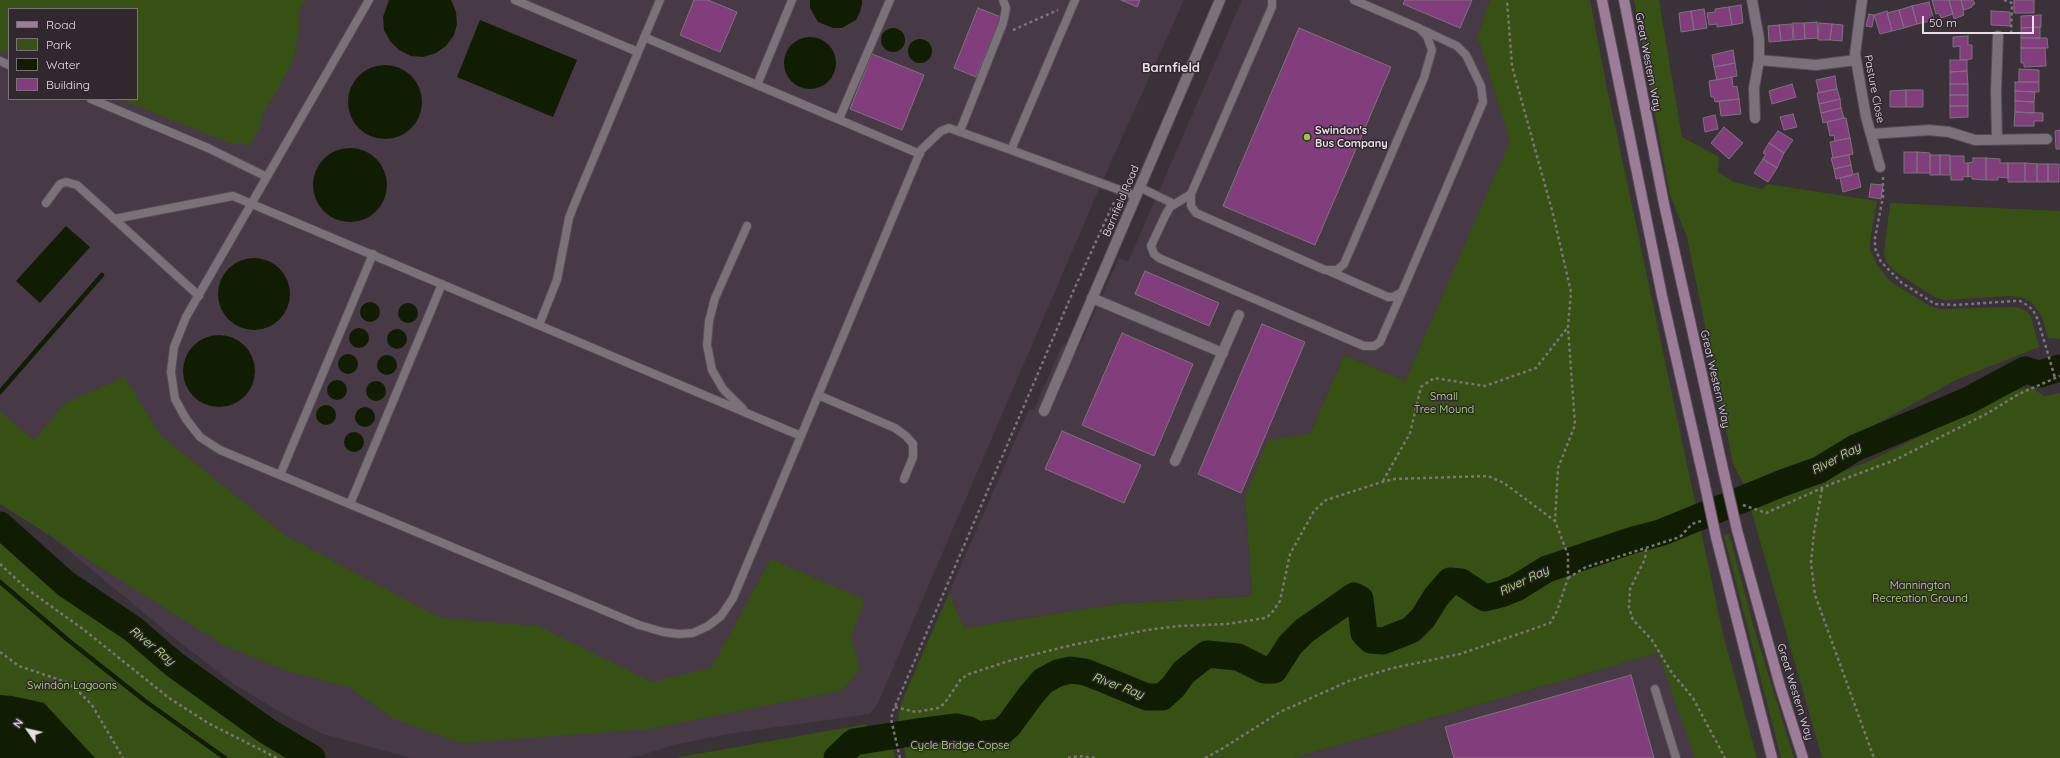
<!DOCTYPE html>
<style>
body{margin:0}
#map{position:relative;width:2060px;height:758px;overflow:hidden;background:#3a3139;font-family:Quicksand,sans-serif}
canvas{display:block}
.legend{position:absolute;left:8px;top:8px;width:130px;height:92px;box-sizing:border-box;background:#30272f;border:1px solid #797178;margin:0;padding:5px 7px;list-style:none;font-size:12px;color:#e6e0e5}
.legend li{display:flex;align-items:center;gap:8px;height:20px}
.legend b{width:20px;border:1px solid #797178}
.north{position:absolute;left:8px;top:710px;width:40px;height:40px;-webkit-text-stroke:3px #30272f;paint-order:stroke;rotate:304deg;font-size:11px;font-weight:700;line-height:16px;text-align:center;color:#e6e0e5}
.north::after{content:'';display:block;margin:auto;width:14px;height:18px;background:#e6e0e5;clip-path:polygon(50% 0,100% 100%,50% 72%,0 100%)}
.scale{position:absolute;left:1922px;top:16px;width:112px;height:18px;box-sizing:border-box;border:2px solid #e6e0e5;border-top:0;padding-left:5px;font-size:12px;line-height:14px;white-space:nowrap;color:#e6e0e5;-webkit-text-stroke:3px #30272f;paint-order:stroke}
</style>
<div id="map">
<canvas width="2060" height="758"></canvas>
<ul class="legend">
<li><b style="height:5px;background:#9d7c99"></b>Road</li>
<li><b style="height:11px;background:#365113"></b>Park</li>
<li><b style="height:11px;background:#111d03"></b>Water</li>
<li><b style="height:11px;background:#823d7c"></b>Building</li>
</ul>
<div class="north">N</div>
<div class="scale">50 m</div>
</div>
<script>
const context = document.querySelector('canvas').getContext('2d');
context.lineJoin = 'round';
function fill(path, color) {
  context.fillStyle = color;
  context.fill(path, 'evenodd');
}
function toPath(rows) {
  const path = new Path2D();
  for (const r of rows) {
    if (r.length === 3) {
      path.moveTo(r[0] + r[2], r[1]);
      path.arc(r[0], r[1], r[2], 0, 2 * Math.PI);
      continue;
    }
    path.moveTo(r[0], r[1]);
    for (let i = 2; i < r.length; i += 2) path.lineTo(r[i], r[i + 1]);
  }
  return path;
}
function strokePath(path, color, width, dash) {
  context.strokeStyle = color;
  context.lineWidth = width;
  context.lineCap = dash ? 'butt' : 'round';
  context.setLineDash(dash || []);
  context.stroke(path);
}
function drawText(font, color, halo, rows, align = 'center') {
  context.font = font + ' Quicksand,sans-serif';
  context.lineWidth = 3;
  context.setLineDash([]);
  context.textBaseline = 'middle';
  context.strokeStyle = halo;
  context.fillStyle = color;
  for (const [text, x, y, turn = 0] of rows) {
    context.save();
    context.translate(x, y);
    context.rotate((+turn || 0) * Math.PI / 180);
    context.textAlign = isNaN(turn) ? turn : align;
    if (halo) context.strokeText(text, 0, 0);
    context.fillText(text, 0, 0);
    context.restore();
  }
}
const built = toPath([
 [0,0,1184,0,1099,189,878,703,870,714,728,734,673,745,646,754,627,758,411,758,323,734,285,715,234,684,178,641,0,494],
 [9,9,137,9,137,99,9,99],
 [1242,0,1490,0,1476,42,1480,44,1511,141,1405,381,1344,355,1310,434,1245,497,1252,596,1118,604,964,628,949,593,1029,409,1034,410,1063,343,1078,349,1119,258,1128,262],
 [1658,653,1757,758,1294,758]
]);
const green = toPath([
 [0,0,306,0,300,8,299,27,294,58,277,91,268,104,261,118,262,123,250,145,230,143,120,99,137,99,137,9,9,9,9,54,0,51],
 [1490,0,1590,0,1606,83,1723,634,1757,758,1695,758,1658,653,1294,758,906,758,898,717,902,701,949,593,964,628,1118,604,1252,596,1245,497,1268,440,1310,434,1344,355,1405,381,1510,141,1480,44,1476,42],
 [1634,0,1659,0,1682,137,1719,157,1718,172,1734,182,1762,189,1768,184,1877,201,1871,235,1870,249,1877,265,1890,281,1928,305,1939,309,2017,307,2026,311,2031,316,2039,347,1958,379,1782,476,1749,490,1743,483,1733,464,1687,237,1670,195],
 [1890,203,2060,211,2060,339,2048,338,2042,317,2032,303,2023,298,2011,296,1946,300,1936,298,1894,271,1887,263,1884,253],
 [125,377,160,435,286,536,440,618,538,626,652,682,711,668,771,559,865,600,851,637,860,669,843,690,649,729,461,743,394,719,350,688,285,670,225,646,0,504,0,412,34,440,65,403],
 [2031,387,2044,396,2060,393,2060,758,1822,758,1751,509,1874,459,2013,391],
 [1729,534,1754,628,1794,758,1781,758,1724,535],
 [0,536,33,569,154,658,218,709,275,749,295,758,0,758],
 [867,724,864,730,829,758,674,758],
 [891,739,895,758,843,758,852,749,862,745]
]);
const water = toPath([
 [389,0,451,0,456,12,457,24,454,35,446,46,436,53,423,57,411,56,399,50,390,41,384,30,383,17],
 [810,0,862,0,862,4,860,12,856,20,842,28,833,28,818,22,810,8],
 [480,20,577,60,553,117,457,77],
 [893,40,12],
 [810,63,26],
 [920,51,12],
 [385,102,37],
 [350,185,37],
 [66,226,90,247,40,303,16,281],
 [254,294,36],
 [370,312,10],
 [408,313,10],
 [359,338,10],
 [397,339,10],
 [219,371,36],
 [348,364,10],
 [387,365,10],
 [337,390,10],
 [376,391,10],
 [326,415,10],
 [365,417,10],
 [354,442,10],
 [0,695,12,696,44,703,95,758,0,758]
]);
const stream = toPath([
 [0,392,102,275],
 [0,582,68,640,145,701,225,758]
]);
const river = toPath([
 [0,525,66,584,133,629,175,665,267,731,312,758],
 [837,758,854,742,917,732,956,727,969,730,978,735,1001,732,1009,725,1031,695,1043,681,1058,673,1071,670,1085,672,1103,679,1147,697,1162,697,1173,687,1184,672,1207,654,1238,657,1264,670,1274,670,1290,645,1304,631,1354,596,1360,599,1364,633,1371,640,1383,641,1411,630,1423,618,1436,597,1450,581,1461,582,1485,598,1501,594,1516,588,1547,569,1633,540,1660,533,1785,482,1819,470,1855,448,1967,401,2025,370,2040,374,2060,368]
]);
const building = toPath([
 [694,0,708,0,737,12,720,52,680,35,694,0],
 [1121,0,1140,0,1137,7,1121,0],
 [1405,0,1472,0,1460,28,1403,4,1405,0],
 [1932,0,1949,0,1953,14,1941,18,1939,13,1936,14,1932,0],
 [1949,0,1961,0,1964,15,1954,19,1949,0],
 [1961,0,1973,0,1975,4,1972,5,1972,7,1964,10,1961,0],
 [2014,0,2034,0,2034,13,2014,13,2014,0],
 [1929,2,1934,20,1917,24,1912,6,1929,2],
 [1741,5,1743,23,1732,25,1729,7,1741,5],
 [1912,6,1917,24,1904,28,1899,10,1912,6],
 [1729,7,1732,25,1717,27,1717,24,1709,25,1707,13,1715,12,1715,9,1729,7],
 [978,8,1001,17,976,77,954,68,978,8],
 [1704,9,1707,28,1694,30,1691,11,1704,9],
 [1899,10,1904,28,1892,31,1887,13,1899,10],
 [1691,11,1694,30,1681,32,1679,13,1691,11],
 [1887,11,1892,31,1880,34,1874,15,1887,11],
 [1991,11,2010,12,2010,26,1991,25,1991,11],
 [1869,14,1874,15,1872,27,1866,26,1869,14],
 [2041,15,2041,27,2021,28,2021,16,2041,15],
 [1817,22,1818,38,1805,39,1804,23,1817,22],
 [1793,23,1804,23,1805,39,1794,40,1793,23],
 [1819,23,1832,24,1830,40,1818,40,1819,23],
 [1792,24,1793,40,1781,41,1779,25,1792,24],
 [1832,24,1843,25,1842,41,1830,40,1832,24],
 [1779,25,1781,41,1769,42,1768,26,1779,25],
 [2040,27,2040,38,2021,38,2021,28,2040,27],
 [1299,28,1391,67,1315,245,1223,206,1299,28],
 [1968,36,1968,45,1972,45,1972,59,1960,60,1960,46,1953,47,1953,37,1968,36],
 [2021,38,2047,38,2048,48,2021,48,2021,38],
 [2021,48,2045,48,2046,66,2024,67,2024,63,2021,63,2021,48],
 [1733,50,1735,63,1714,67,1712,55,1733,50],
 [872,54,924,75,902,130,850,109,872,54],
 [1950,60,1967,60,1967,71,1950,72,1950,60],
 [1735,63,1737,76,1717,80,1714,67,1735,63],
 [2019,69,2039,70,2039,82,2019,82,2019,69],
 [1967,71,1968,84,1950,84,1950,72,1967,71],
 [1835,76,1837,89,1819,93,1816,80,1835,76],
 [1732,77,1733,87,1737,86,1739,99,1715,102,1714,97,1711,97,1709,81,1732,77],
 [2015,82,2039,82,2039,92,2015,91,2015,82],
 [1792,84,1796,97,1772,104,1769,91,1792,84],
 [1950,84,1968,84,1968,95,1950,95,1950,84],
 [1837,89,1840,99,1819,104,1817,93,1837,89],
 [1906,90,1906,107,1890,107,1890,91,1906,90],
 [1906,90,1923,90,1923,107,1906,107,1906,90],
 [2015,91,2035,92,2034,102,2015,101,2015,91],
 [1950,95,1968,95,1968,106,1950,106,1950,95],
 [1739,99,1741,114,1721,116,1719,101,1739,99],
 [1840,99,1841,108,1821,113,1819,104,1840,99],
 [2015,101,2034,102,2034,113,2015,112,2015,101],
 [1950,106,1968,106,1968,117,1950,118,1950,106],
 [1841,108,1844,118,1823,123,1821,113,1841,108],
 [2015,112,2043,113,2043,121,2034,121,2034,126,2014,126,2015,112],
 [1793,114,1797,127,1784,130,1780,117,1793,114],
 [1715,115,1718,129,1705,132,1703,118,1715,115],
 [1844,118,1846,118,1850,138,1835,141,1834,135,1830,136,1827,122,1844,118],
 [1724,127,1743,143,1729,159,1711,143,1724,127],
 [2060,130,2060,149,2056,149,2055,131,2060,130],
 [1778,131,1793,140,1784,153,1769,143,1778,131],
 [1850,138,1853,154,1833,158,1830,142,1850,138],
 [1769,143,1784,153,1777,168,1763,159,1766,154,1763,153,1769,143],
 [1904,152,1917,152,1917,173,1904,173,1904,152],
 [1917,152,1930,153,1930,173,1917,173,1917,152],
 [1849,155,1851,165,1834,169,1831,158,1849,155],
 [1930,155,1940,155,1940,175,1930,175,1930,155],
 [1940,155,1950,155,1950,175,1940,175,1940,155],
 [1950,156,1964,156,1964,163,1968,163,1968,177,1963,176,1963,180,1951,180,1950,156],
 [1973,158,1986,158,1986,180,1972,179,1972,176,1968,177,1968,163,1973,162,1973,158],
 [1986,158,2000,159,2000,163,2008,163,2008,178,1998,177,1998,180,1986,180,1986,158],
 [1763,159,1777,168,1768,182,1754,173,1763,159],
 [2008,163,2025,163,2025,182,2008,182,2008,163],
 [2025,163,2037,164,2037,182,2025,182,2025,163],
 [2037,164,2048,164,2048,182,2037,182,2037,164],
 [2048,164,2059,164,2059,182,2048,182,2048,164],
 [1851,165,1853,175,1836,179,1834,169,1851,165],
 [1858,173,1861,187,1843,192,1840,178,1858,173],
 [1871,184,1883,185,1881,199,1869,197,1871,184],
 [1145,271,1219,303,1209,326,1135,294,1145,271],
 [1262,324,1305,342,1241,493,1198,474,1262,324],
 [1122,333,1193,364,1154,456,1082,425,1122,333],
 [1062,431,1141,465,1124,503,1045,469,1062,431],
 [1631,675,1654,758,1454,758,1445,727,1631,675]
]);
const path = toPath([
 [2004,0,2012,3,2011,36],
 [1013,30,1058,10],
 [1883,177,1883,197,1875,238,1875,248,1881,262,1902,283,1935,304,1955,305,2014,301,2020,301,2027,305,2033,310,2038,320,2055,378],
 [1383,481,1410,433,1421,387,1434,378,1485,386,1536,368,1568,327],
 [1822,489,1814,533,1811,563,1815,595,1874,758],
 [1743,505,1766,513,1831,484,1895,460,1988,413,2019,394,2060,376],
 [1646,549,1645,559,1630,589,1629,608,1633,620,1652,640,1672,673,1693,698,1725,758],
 [0,564,27,589,83,629,169,698,208,723,277,758],
 [1568,578,1586,567,1680,537,1692,524,1701,521],
 [0,652,19,666,66,682,80,693,92,705,123,758],
 [895,707,916,712,938,708,944,704,961,679,969,674,1012,660,1072,645,1147,630,1179,626,1227,624,1265,618,1271,614,1280,601,1290,554,1314,511,1326,500,1382,482,1394,479,1488,476,1504,483,1555,521],
 [900,758,891,719,893,711,1072,294,1115,200],
 [1068,758,1078,756,1097,758],
 [1205,758,1220,750,1280,712,1349,681,1393,668,1460,654,1536,628,1550,623,1557,611,1568,578,1568,555,1555,521,1558,468,1575,425,1568,327,1571,292,1553,214,1512,66,1507,0]
]);
const lane = toPath([
 [369,0,186,317,174,347,171,372,175,399,186,419,200,437,220,450,639,625,663,632,679,634,693,633,708,626,721,616,733,598,921,150,941,131,949,128,1011,150,1075,0],
 [515,0,638,52],
 [1272,0,1272,7,1191,194,1191,206,1196,213,1325,270,1337,270,1344,264,1424,78,1432,50,1427,36,1419,28,1354,0],
 [644,37,920,154],
 [0,61,9,65],
 [757,85,792,0],
 [91,99,208,148,267,177],
 [839,119,890,0],
 [960,131,1003,23,1006,8,1003,0],
 [1011,150,1136,196],
 [1139,187,1174,204],
 [1191,194,1170,207,1165,216,1151,246,1154,254,1159,258,1364,346,1374,346,1380,342,1402,292],
 [46,203,60,184,66,182,77,185,199,296],
 [114,219,233,196,801,436],
 [1329,271,1388,297,1393,297,1402,292,1483,102,1481,86,1466,55,1457,46,1423,30],
 [539,325,557,280,569,218,574,205,660,0],
 [818,395,895,428,906,436,913,444,913,457,904,479],
 [743,409,723,389,712,370,707,345,709,321,715,298,747,226],
 [280,475,373,254],
 [350,504,442,284],
 [1655,689,1676,758]
]);
const street = toPath([
 [1752,0,1759,39,1759,60,1754,88,1755,118],
 [1862,0,1855,54,1866,117,1880,167],
 [1759,60,1816,65,1856,60],
 [1871,134,1929,130,1949,132,1975,140,2047,139],
 [1997,140,1996,92,1998,36],
 [1092,298,1223,353],
 [1044,411,1220,0],
 [1175,461,1239,315]
]);
const secondary = toPath([
 [1602,0,1662,296,1704,481],
 [1624,0,1664,204,1725,478],
 [1737,530,1780,686,1803,758],
 [1716,537,1772,758]
]);
const secondaryBridge = toPath([
 [1725,478,1737,530],
 [1704,481,1716,537]
]);
const markers = [
 [1307,137,4,"#90cd41"]
];
const streetNames = [
 ["Great Western Way",1648,62,79],
 ["Pasture Close",1874,89,79],
 ["Barnfield Road",1121,201,-67],
 ["Great Western Way",1715,379,77],
 ["Great Western Way",1795,692,73]
];
const poiNames = [
 ["Swindon's",1315,131],
 ["Bus Company",1315,144]
];
const parkNames = [
 ["Small",1444,397],
 ["Tree Mound",1444,410],
 ["Mannington",1920,586],
 ["Recreation Ground",1920,599],
 ["Swindon Lagoons",72,686],
 ["Cycle Bridge Copse",960,746]
];
const waterNames = [
 ["River Ray",1836,459,-28],
 ["River Ray",1524,581,-26],
 ["River Ray",152,646,39],
 ["River Ray",1118,686,20]
];
const quarterNames = [
 ["Barnfield",1171,68]
];
fill(built, '#473945');
fill(green, '#365113');
fill(water, '#111d03');
strokePath(stream, '#111d03', 4.5);
strokePath(river, '#111d03', 27);
fill(building, '#823d7c');
strokePath(building, '#7d737c', 1);
strokePath(lane, '#544d53', 10);
strokePath(street, '#544d53', 12);
strokePath(secondary, '#544d53', 12);
strokePath(path, '#7c747b', 2.5, [3, 3]);
strokePath(lane, '#7b7179', 8);
strokePath(street, '#7b7179', 10);
strokePath(secondary, '#9d7c99', 10);
strokePath(secondaryBridge, '#544d53', 12, []);
strokePath(secondaryBridge, '#9d7c99', 10);
for (const [x, y, r, color] of markers) {
  const dot = new Path2D();
  dot.arc(x, y, r, 0, 2 * Math.PI);
  context.fillStyle = color;
  context.fill(dot);
  strokePath(dot, '#30272f', 1.5);
}
drawText('11px', '#e6e0e5', '#30272f', streetNames);
drawText('bold 11px', '#e6e0e5', '#30272f', poiNames, 'left');
drawText('11px', '#b0e774', '#30272f', parkNames);
drawText('italic 12px', '#b5ed79', '#30272f', waterNames);
drawText('bold 13px', '#e6e0e5', '#30272f', quarterNames);
</script>
